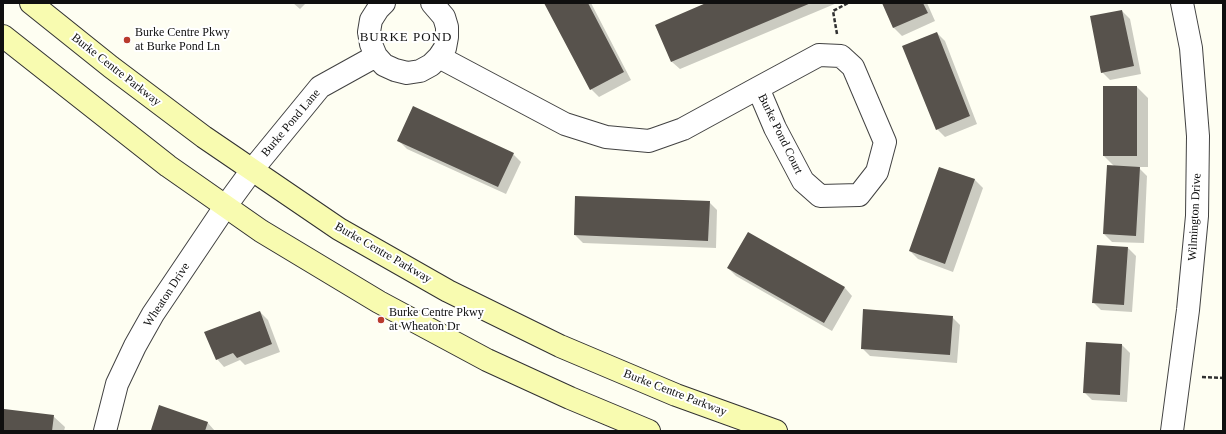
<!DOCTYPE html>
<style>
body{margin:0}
#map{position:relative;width:1226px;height:434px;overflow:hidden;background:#fefef2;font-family:Georgia,serif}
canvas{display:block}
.frame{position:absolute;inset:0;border:4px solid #0f0f0f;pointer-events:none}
</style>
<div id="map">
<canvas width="1226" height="434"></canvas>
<div class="frame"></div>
</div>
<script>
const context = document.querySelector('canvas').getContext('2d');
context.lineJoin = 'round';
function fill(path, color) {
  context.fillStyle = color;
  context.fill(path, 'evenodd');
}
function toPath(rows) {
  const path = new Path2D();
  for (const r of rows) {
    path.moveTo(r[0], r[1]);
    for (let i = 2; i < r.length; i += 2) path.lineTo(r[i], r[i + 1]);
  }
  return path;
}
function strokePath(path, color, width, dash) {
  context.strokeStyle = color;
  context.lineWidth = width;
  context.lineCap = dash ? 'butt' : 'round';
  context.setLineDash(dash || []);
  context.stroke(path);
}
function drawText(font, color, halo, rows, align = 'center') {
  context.font = font + ' Georgia,serif';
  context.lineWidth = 4;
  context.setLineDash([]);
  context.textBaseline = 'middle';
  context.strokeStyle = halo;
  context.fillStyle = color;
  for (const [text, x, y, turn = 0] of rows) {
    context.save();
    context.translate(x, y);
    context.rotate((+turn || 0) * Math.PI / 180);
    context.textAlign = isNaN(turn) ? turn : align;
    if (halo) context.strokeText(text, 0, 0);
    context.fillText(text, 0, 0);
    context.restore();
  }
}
const shadow = toPath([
 [293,3,306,3,300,9],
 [545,3,591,3,631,80,599,97,591,89],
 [709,3,837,3,680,69,672,62],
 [883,3,927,3,935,21,902,36,894,28],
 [1122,11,1130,19,1141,74,1110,80,1102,72],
 [937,33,945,41,977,124,945,137,937,129],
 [1137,87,1148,98,1148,167,1138,167,1147,176,1144,243,1112,242,1104,234,1115,167,1104,156],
 [399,141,513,154,521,162,506,194,407,149],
 [940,168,975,180,983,188,953,272,918,259,910,251],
 [709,202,717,210,716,248,583,243,575,235],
 [1128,248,1136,256,1132,312,1101,310,1093,302],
 [728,268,845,288,852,296,832,331,736,276],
 [260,312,268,320,280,352,245,365,240,360,224,367,217,359],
 [952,317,960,325,957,363,870,356,862,348],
 [1122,345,1130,353,1127,402,1092,400,1084,392],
 [160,407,207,422,215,431,153,431,152,430],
 [5,410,53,416,65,427,64,431,3,431]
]);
const building = toPath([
 [544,3,588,3,624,72,590,90],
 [706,3,811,3,671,62,655,25],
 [882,3,923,3,928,13,893,28],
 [1122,10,1134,66,1101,73,1090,16],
 [937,32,970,116,936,130,902,46],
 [1103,86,1137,86,1137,156,1103,156],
 [413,106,514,153,498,187,397,141],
 [1107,165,1140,167,1136,236,1103,234],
 [939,167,975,179,945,264,909,251],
 [575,196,710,201,708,241,574,235],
 [748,232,845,287,824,323,727,268],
 [1097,245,1128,247,1124,305,1092,303],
 [863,309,953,316,950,355,861,349],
 [260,311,272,344,237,358,233,353,216,360,204,332],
 [1086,342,1122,344,1120,395,1083,393],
 [159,405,208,422,205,431,151,430],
 [4,409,54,415,52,431,3,431]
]);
const path = toPath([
 [837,34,833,11,848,3],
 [1202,377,1223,378]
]);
const street = toPath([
 [384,3,378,9,371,20,369,32,371,44,376,56,384,65,395,70,407,73,420,71,431,65,439,57,445,48,447,37,447,27,444,17,432,3],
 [439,57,565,124,606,137,649,141,683,129,758,88,819,55,841,56,853,67,885,142,877,172,859,195,820,196,803,181,775,128,758,88],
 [105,431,117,384,135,346,153,314,225,207,252,170,320,87,376,56],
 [1172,431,1188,310,1197,216,1198,136,1191,48,1182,3]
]);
const secondary = toPath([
 [31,3,111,67,204,137,339,229,448,291,560,346,676,395,776,431],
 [3,36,168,166,261,231,379,302,487,360,570,398,649,431]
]);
const markers = [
 [127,40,4,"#b93a2d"],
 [381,320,4,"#b93a2d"]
];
const poiNames = [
 ["Burke Centre Pkwy",135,33],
 ["at Burke Pond Ln",135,47],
 ["Burke Centre Pkwy",389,313],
 ["at Wheaton Dr",389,327]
];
const streetNames = [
 ["Burke Centre Parkway",116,70,38],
 ["Burke Pond Lane",291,123,-50],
 ["Burke Pond Court",780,134,64],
 ["Wilmington Drive",1195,217,-87],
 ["Burke Centre Parkway",383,253,30],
 ["Wheaton Drive",167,295,-57],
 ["Burke Centre Parkway",675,393,21]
];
const neighbourhoodNames = [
 ["BURKE POND",406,38]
];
fill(shadow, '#0003');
fill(building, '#57524c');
strokePath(street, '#424242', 24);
strokePath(secondary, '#313131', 24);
strokePath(path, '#313131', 2.5, [4, 2]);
strokePath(street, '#fff', 22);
strokePath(secondary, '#f8fbb0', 22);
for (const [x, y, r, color] of markers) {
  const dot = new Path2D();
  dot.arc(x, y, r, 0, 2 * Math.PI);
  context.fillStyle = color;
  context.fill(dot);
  strokePath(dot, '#fff', 1.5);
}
drawText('12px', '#0f0f0f', '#fff', poiNames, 'left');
drawText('12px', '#0f0f0f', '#fff', streetNames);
context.letterSpacing = '1px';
drawText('13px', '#0f0f0f', '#fff', neighbourhoodNames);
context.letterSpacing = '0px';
</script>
